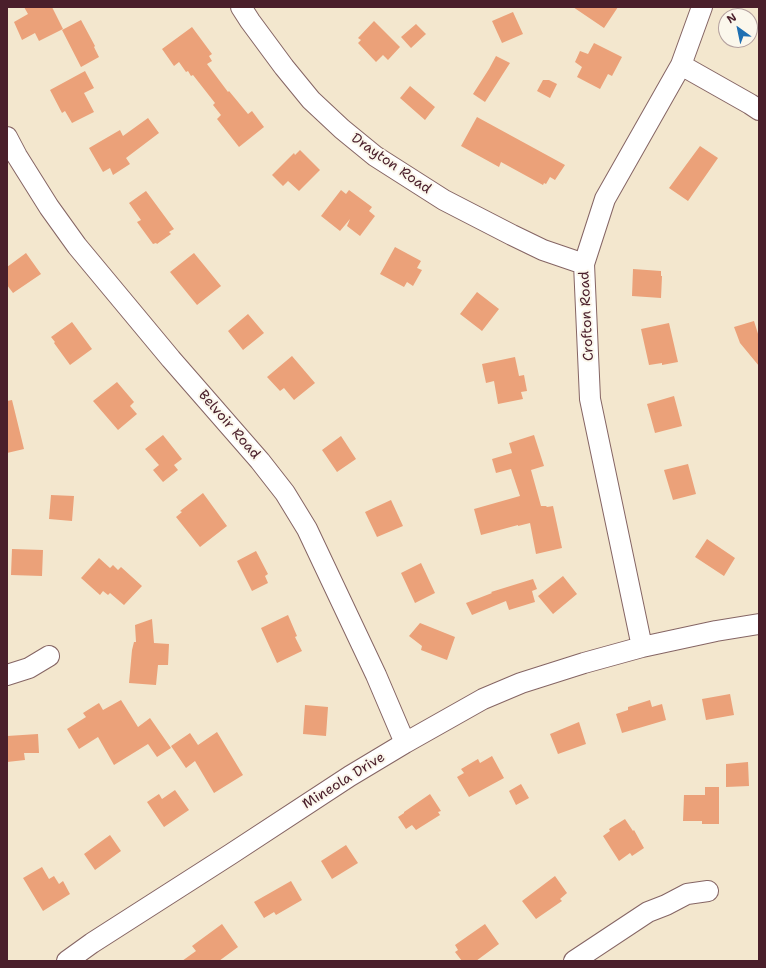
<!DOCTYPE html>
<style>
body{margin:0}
#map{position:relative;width:766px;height:968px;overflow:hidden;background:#f3e7ce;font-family:"Shantell Sans",sans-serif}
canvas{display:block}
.frame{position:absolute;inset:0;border:8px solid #4a1f2b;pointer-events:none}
.north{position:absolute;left:718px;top:8px;width:40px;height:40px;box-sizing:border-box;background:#fbf7ec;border:1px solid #b4a19f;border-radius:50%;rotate:327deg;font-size:11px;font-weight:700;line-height:16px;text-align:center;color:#4a1f2b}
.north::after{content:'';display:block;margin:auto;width:14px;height:18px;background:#1f6fb2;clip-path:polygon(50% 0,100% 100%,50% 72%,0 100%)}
</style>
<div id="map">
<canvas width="766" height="968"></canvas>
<div class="frame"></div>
<div class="north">N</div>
</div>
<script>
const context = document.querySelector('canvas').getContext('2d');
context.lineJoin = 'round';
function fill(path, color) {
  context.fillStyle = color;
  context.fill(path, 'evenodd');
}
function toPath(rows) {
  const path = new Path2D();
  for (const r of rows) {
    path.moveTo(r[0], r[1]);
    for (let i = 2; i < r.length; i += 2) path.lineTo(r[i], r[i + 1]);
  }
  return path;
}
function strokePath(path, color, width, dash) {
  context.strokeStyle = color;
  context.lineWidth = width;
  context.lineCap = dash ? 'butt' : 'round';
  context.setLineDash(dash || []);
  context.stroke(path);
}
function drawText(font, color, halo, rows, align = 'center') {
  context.font = font + ' "Shantell Sans",sans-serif';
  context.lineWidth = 4;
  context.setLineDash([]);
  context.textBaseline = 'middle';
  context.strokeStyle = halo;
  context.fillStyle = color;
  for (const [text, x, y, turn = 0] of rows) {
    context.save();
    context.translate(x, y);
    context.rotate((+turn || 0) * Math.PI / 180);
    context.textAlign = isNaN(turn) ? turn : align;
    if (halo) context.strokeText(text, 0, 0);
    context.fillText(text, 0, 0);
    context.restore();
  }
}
const building = toPath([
 [24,7,52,7,63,29,39,41,35,33,22,40,14,22,28,14],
 [573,7,618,7,604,28],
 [513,12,523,34,502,43,492,21],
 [81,20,95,46,94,47,99,57,81,67,62,30],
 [374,21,400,47,388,60,383,55,376,62,358,43,361,40,358,38],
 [416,24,426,34,411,48,401,37],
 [192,27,212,54,209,56,212,61,207,64,228,92,229,91,248,114,252,111,264,127,239,147,217,119,221,115,213,105,215,103,193,75,191,76,188,71,186,72,179,62,174,66,162,49],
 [594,43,622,57,612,76,608,74,600,89,577,77,582,67,575,62,580,51,588,54],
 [496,56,510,63,485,102,473,94,489,69],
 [85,71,94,88,84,93,94,112,72,123,65,111,62,113,50,90],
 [543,80,549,80,557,84,550,98,537,91],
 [410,86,435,107,425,120,400,98],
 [477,117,565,165,555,180,550,177,546,184,544,183,543,185,501,162,499,167,461,146],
 [148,118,159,133,126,158,130,164,113,175,110,168,103,172,89,148,120,130,123,136],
 [700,146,718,158,688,201,669,188],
 [300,150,320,170,299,191,288,181,283,186,272,175,294,153,295,155],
 [341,190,346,194,349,190,372,207,369,211,375,216,360,236,347,226,350,219,340,231,321,216],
 [146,191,174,229,169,232,171,234,157,244,156,243,153,244,137,222,141,220,129,203],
 [395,247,421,261,417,268,422,270,413,286,407,282,404,287,380,274],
 [26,253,41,274,13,293,7,285,7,267],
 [194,253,221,286,197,305,170,272],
 [633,269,661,271,661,276,662,276,661,298,632,296],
 [477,292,499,309,482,331,460,314],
 [248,314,264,333,243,350,228,331],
 [754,321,759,337,759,366,740,343,734,327],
 [72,322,92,349,70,365,54,343,55,342,51,337],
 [669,323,678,362,662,365,662,363,649,365,641,329],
 [292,356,315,383,294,400,284,388,280,391,267,377],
 [515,357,519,376,524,375,527,391,521,392,523,399,498,404,494,381,486,383,482,364],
 [117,382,134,402,130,406,137,414,118,430,93,401],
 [674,396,682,426,655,433,647,404],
 [12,400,24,449,7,453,7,401],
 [163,435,182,459,174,465,178,470,163,482,153,470,159,465,145,449],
 [534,435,544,466,531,470,541,506,546,506,547,507,553,506,562,548,536,554,530,523,518,526,518,525,481,535,474,509,520,496,511,469,496,473,492,459,512,453,509,443],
 [341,436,356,459,337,472,322,450],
 [688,464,696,494,673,500,664,470],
 [203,493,227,526,200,547,176,517,182,512,180,511],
 [51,495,74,496,72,521,49,519],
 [391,500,403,526,377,537,365,512],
 [707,539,735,558,724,576,695,557],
 [12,549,43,550,42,576,11,575],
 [256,551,268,574,265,576,268,583,252,591,237,561],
 [99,558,110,568,113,565,118,570,121,567,142,586,124,605,110,593,108,595,103,591,100,595,81,578],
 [421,563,435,593,415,603,401,573],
 [563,576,577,594,553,614,538,596],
 [533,579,537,589,532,591,535,602,509,610,506,601,472,615,466,603,492,593,491,592],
 [288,615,297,636,295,637,302,651,277,663,261,628],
 [152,619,154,643,169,644,168,665,158,665,156,685,129,683,132,650,134,642,136,642,135,625],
 [420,623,455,637,447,660,421,650,422,646,409,636],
 [730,694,734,715,706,720,702,699],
 [121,700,138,727,150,718,171,748,157,757,148,744,114,765,98,737,79,749,67,729,86,717,83,713,99,703,103,710],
 [650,700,652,707,662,704,666,720,622,733,616,714,628,710,628,707],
 [305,705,328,707,326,736,303,734],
 [579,722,586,744,558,754,550,734],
 [217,732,243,775,214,793,195,761,186,768,171,746,190,733,198,745],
 [38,734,39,753,24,753,25,760,7,762,7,736],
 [492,756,504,778,469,797,457,777,464,773,461,769,478,759,480,763],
 [748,762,749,786,726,787,726,764],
 [521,784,529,798,516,805,509,791],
 [705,787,719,787,719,824,702,824,702,821,683,821,684,795,705,795],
 [175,790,189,810,164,827,147,802,159,794,162,799],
 [430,794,441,811,438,812,440,815,416,830,412,825,406,829,398,817,404,813,404,812],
 [625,819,633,831,634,830,644,848,632,856,630,853,619,861,603,836,610,831,609,829],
 [110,835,121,851,95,870,84,854],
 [346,845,358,863,332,879,321,861],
 [42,867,49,879,54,876,59,884,63,881,70,894,43,911,23,878],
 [555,876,567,893,560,899,562,901,536,919,522,901],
 [291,881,302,900,276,915,274,912,264,918,254,902],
 [222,924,238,947,219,961,182,961,196,951,192,946],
 [485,924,499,944,476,961,462,961,455,952,458,950,455,945]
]);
const minor = toPath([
 [241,7,250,21,284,67,311,100,342,129,375,156,444,200,512,235,543,250,584,264],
 [681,65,750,104,759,110],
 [7,137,17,156,49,207,77,246,171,359,260,461,285,493,307,529,376,675,405,743],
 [642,647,590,399,584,264,605,199,681,65,702,7],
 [7,675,29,668,49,656],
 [67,961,92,943,231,854,350,776,405,743,483,699,521,683,584,663,642,647,716,631,759,624],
 [574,961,648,912,666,905,687,894,708,891]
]);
const streetNames = [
 ["Drayton Road",391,164,35],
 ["Crofton Road",587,316,-93],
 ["Belvoir Road",229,425,49],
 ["Mineola Drive",344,781,-32]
];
fill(building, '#eba179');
strokePath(minor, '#856564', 22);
strokePath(minor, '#fff', 20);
drawText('14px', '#4a1f2b', '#fbf7ec', streetNames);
</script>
